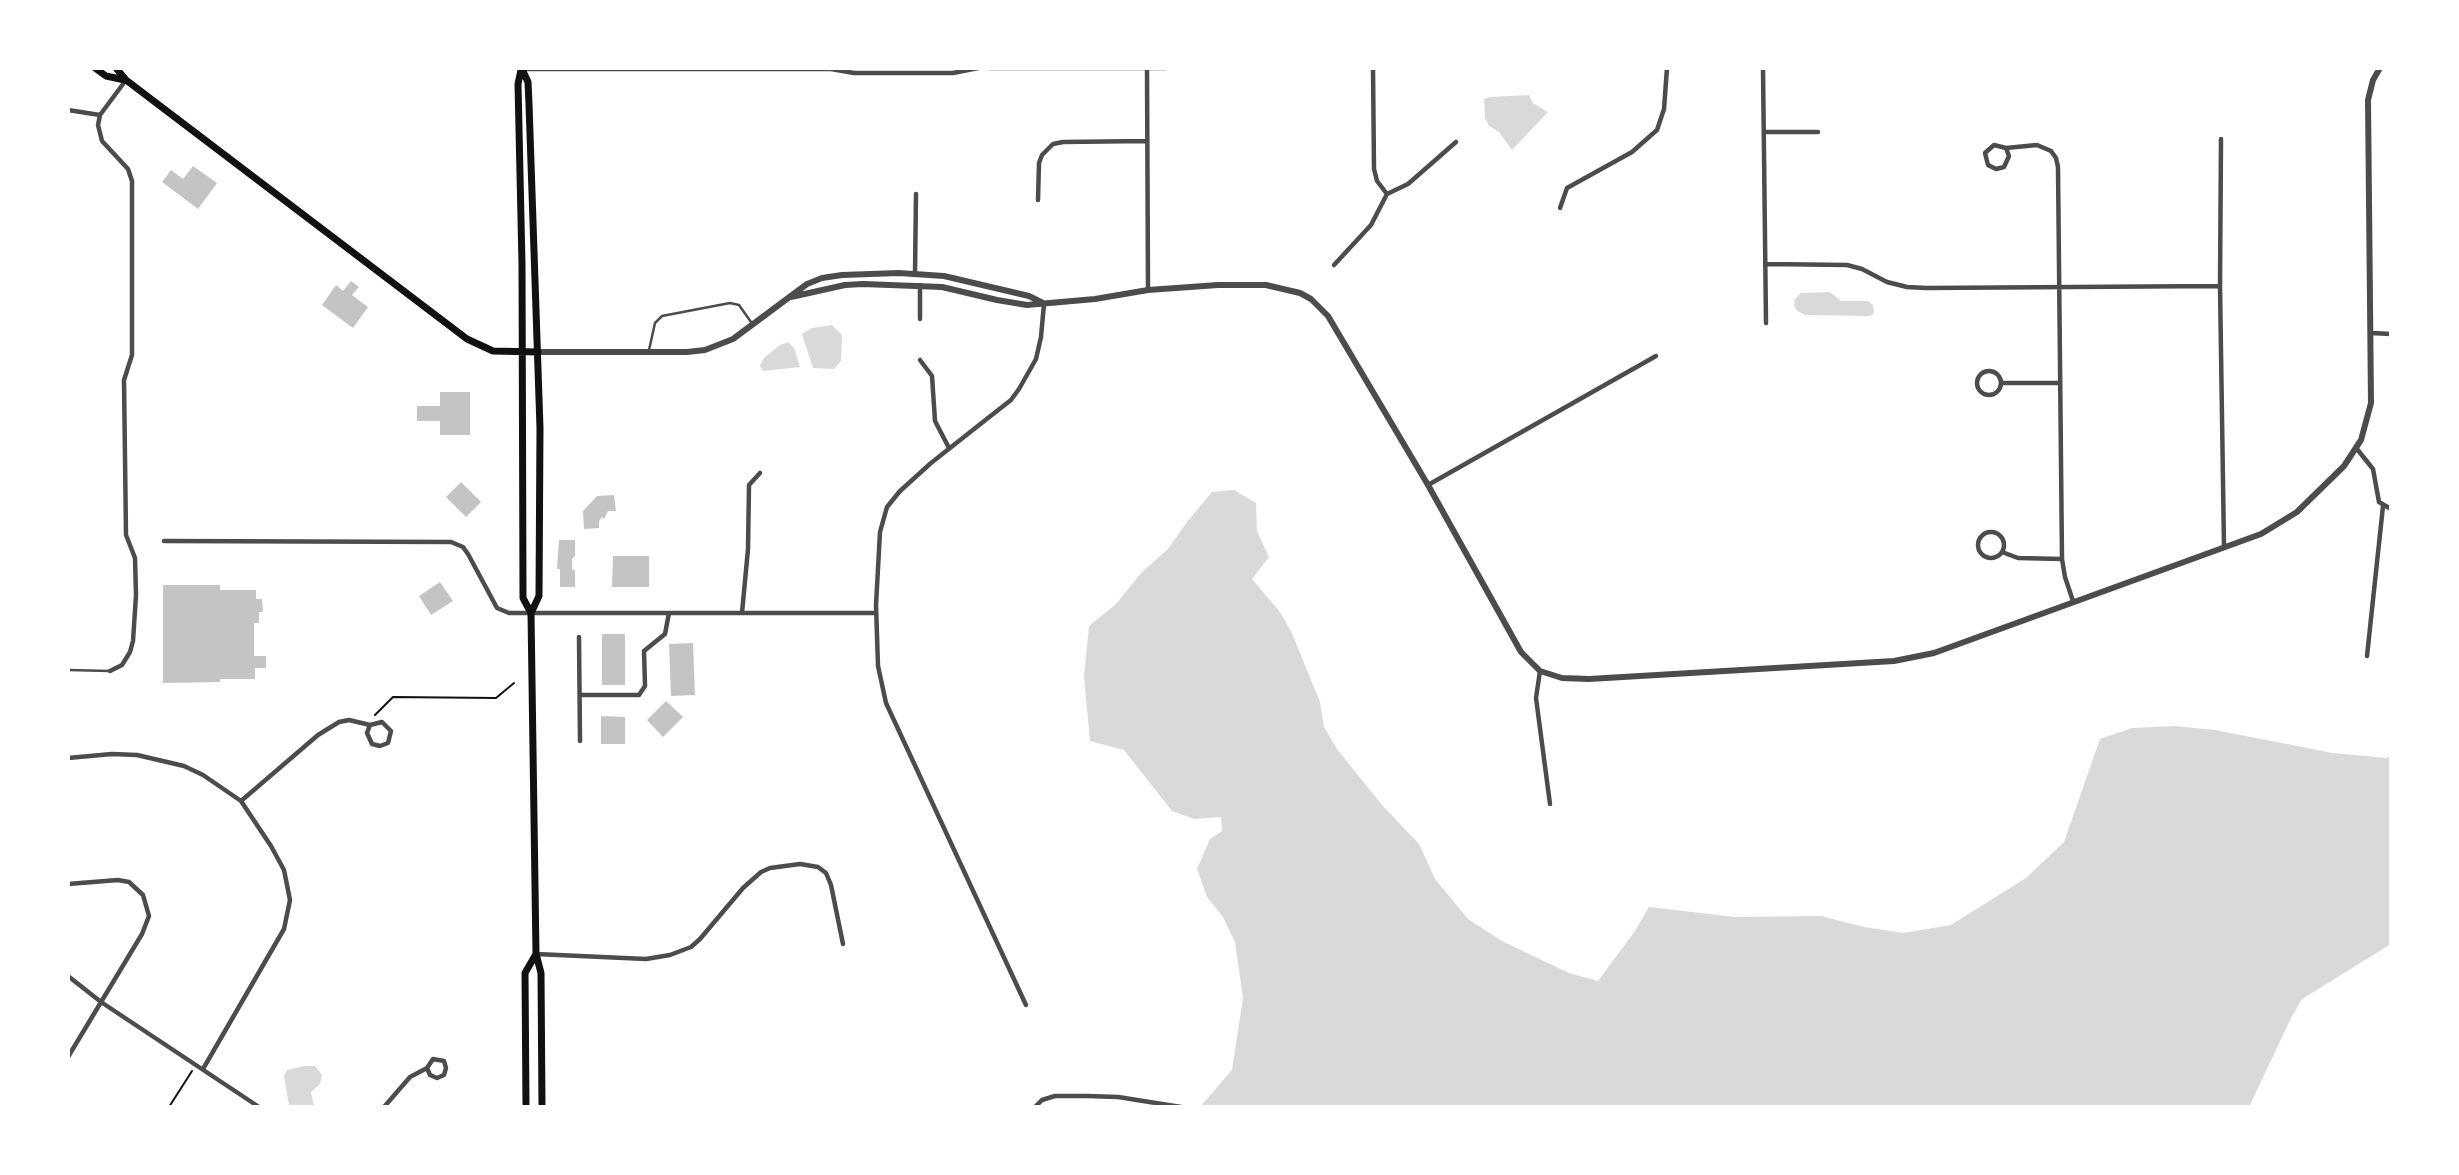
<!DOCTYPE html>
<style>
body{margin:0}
#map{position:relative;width:2459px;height:1175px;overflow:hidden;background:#fff;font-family:"Space Grotesk",sans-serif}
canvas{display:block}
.frame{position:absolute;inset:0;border:70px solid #fff;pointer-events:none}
</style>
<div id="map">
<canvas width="2459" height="1175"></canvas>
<div class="frame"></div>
</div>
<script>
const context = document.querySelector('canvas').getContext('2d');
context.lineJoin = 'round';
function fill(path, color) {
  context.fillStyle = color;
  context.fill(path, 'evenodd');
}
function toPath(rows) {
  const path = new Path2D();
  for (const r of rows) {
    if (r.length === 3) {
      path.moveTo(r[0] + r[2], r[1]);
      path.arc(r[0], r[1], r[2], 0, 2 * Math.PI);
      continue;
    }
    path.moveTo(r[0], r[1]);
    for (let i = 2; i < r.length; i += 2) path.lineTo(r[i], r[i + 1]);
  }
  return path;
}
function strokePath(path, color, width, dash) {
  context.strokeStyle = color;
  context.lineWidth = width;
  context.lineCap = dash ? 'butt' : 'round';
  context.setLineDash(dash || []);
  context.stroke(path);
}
const water = toPath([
 [1529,95,1533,103,1548,112,1512,150,1499,132,1489,126,1485,118,1484,99,1491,97],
 [1830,292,1841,301,1868,301,1873,305,1874,313,1870,316,1805,315,1797,311,1794,305,1795,299,1801,293],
 [832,325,842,335,841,361,834,369,813,368,802,334,812,328],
 [788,342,794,348,800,367,763,371,760,366,764,358,780,345],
 [1234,490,1256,503,1257,531,1269,557,1252,579,1280,612,1291,631,1320,702,1324,727,1337,749,1382,805,1419,844,1435,879,1468,919,1502,941,1569,973,1598,981,1635,931,1649,907,1735,917,1821,916,1864,927,1903,933,1951,925,2026,878,2064,842,2100,739,2132,728,2174,726,2215,730,2333,753,2386,758,2391,756,2391,944,2302,999,2291,1018,2249,1107,1200,1107,1232,1070,1243,998,1235,942,1223,917,1207,897,1197,869,1210,839,1222,831,1221,817,1194,819,1172,811,1124,750,1090,741,1084,676,1089,626,1116,604,1141,573,1168,549,1187,522,1212,492],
 [304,1066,315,1066,322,1075,320,1084,311,1092,314,1107,292,1107,289,1105,284,1076,287,1070]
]);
const building = toPath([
 [193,166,217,183,198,209,162,182,171,170,183,179],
 [351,281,359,287,352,295,368,307,353,328,322,305,336,285,343,291],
 [440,392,470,392,470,435,440,435,440,421,417,421,417,406,440,406],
 [461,482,481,502,466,517,446,497],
 [614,495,616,511,608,511,604,519,602,517,599,521,599,528,584,529,583,511,597,496],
 [559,540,575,540,575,556,572,559,572,569,575,571,575,587,560,587,560,569,557,569],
 [613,556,649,556,649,587,612,587],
 [440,582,453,601,431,615,419,596],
 [163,585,220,585,220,590,256,590,256,599,262,599,263,612,259,612,259,623,254,623,254,656,266,656,266,668,255,668,255,679,220,679,220,682,163,683],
 [602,634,625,634,625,685,602,685],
 [693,643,695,695,671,696,669,644],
 [666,701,683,717,663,737,647,720],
 [601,716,625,717,625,744,601,744]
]);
const path = toPath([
 [375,715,393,697,496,698,514,683],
 [169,1107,192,1071]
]);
const service = toPath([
 [649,350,655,323,662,316,730,303,739,305,751,322],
 [68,670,110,671]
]);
const minor = toPath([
 [989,68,1166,68],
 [1373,68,1374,169,1377,181,1387,194],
 [1763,68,1766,323],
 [522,69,831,69,854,73,953,73,978,68],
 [1147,69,1148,290],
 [68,110,100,115],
 [1764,132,1818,132],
 [2221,139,2220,286,2224,547],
 [2006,148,2009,156,2004,167,1996,169,1988,165,1985,153,1994,145,2006,148,2037,145,2051,151,2056,158,2058,167,2062,559,2065,577,2073,601],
 [1038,200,1039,163,1042,155,1053,144,1063,142,1147,141],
 [1560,208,1567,188,1632,152,1657,130,1664,109,1667,68],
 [1767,264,1847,265,1862,269,1887,282,1907,287,1926,288,2220,286],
 [1334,265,1371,225,1387,194,1408,184,1456,142],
 [915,274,916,194],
 [920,285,920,319],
 [2371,333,2391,334],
 [920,360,932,376,935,421,949,448],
 [1989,383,12],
 [2001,383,2060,383],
 [2357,449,2373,469,2379,502,2391,509],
 [1428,485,1656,356],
 [1991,545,13],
 [164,541,451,542,463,547,468,554,497,608,509,613,876,613],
 [2002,552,2018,558,2062,559],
 [742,613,748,549,749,485,760,473],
 [579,637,580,741],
 [2367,656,2383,506],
 [110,671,122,665,130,652,133,641,136,595,135,558,126,535,124,380,132,355,132,181,128,169,102,141,98,125,100,115,126,80],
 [1540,671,1536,698,1550,804],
 [580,695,639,695,645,686,644,651,665,634,669,613],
 [68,758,112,754,137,755,184,766,203,775,241,801,271,846,284,870,290,900,284,929,203,1069],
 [241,801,318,735,339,722,349,720,370,725,382,722,391,731,388,743,380,746,372,744,367,733,370,725],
 [68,884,118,880,129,882,143,895,149,916,142,934,68,1057],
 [536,954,646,959,670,955,691,947,700,939,743,888,761,872,770,868,800,864,818,867,826,873,831,885,843,944],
 [68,976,101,1002,259,1107],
 [1026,1005,886,703,878,666,876,605,880,532,887,507,900,491,931,463,988,418,1011,400,1019,389,1036,359,1041,337,1044,304],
 [384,1107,410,1077,427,1068,433,1059,444,1061,446,1068,444,1075,437,1078,430,1075,427,1068],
 [1035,1107,1042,1100,1055,1096,1087,1096,1118,1097,1181,1107]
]);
const tertiary = toPath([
 [791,297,845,285,863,284,942,287,997,300,1027,305,1095,299,1148,290,1218,285,1266,285,1300,293,1311,299,1328,316,1428,485,1521,652,1540,671,1562,678,1589,679,1894,661,1934,653,2261,534,2297,512,2344,466,2361,440,2371,403,2368,100,2373,80,2380,68],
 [538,352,687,352,705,350,733,339,807,284,822,278,842,275,899,273,944,276,1029,296,1043,303]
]);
const secondary = toPath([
 [95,68,106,76,125,80],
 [116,68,126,80,467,339,493,351,538,352],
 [522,69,528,82,529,104,540,428,539,596,531,613,536,954,541,973,542,1107],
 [521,70,518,84,522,264,523,598,531,613],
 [526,1107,525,973,536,954]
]);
fill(water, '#d9d9d9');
fill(building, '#c4c4c4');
strokePath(path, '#111', 2);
strokePath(service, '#4c4c4c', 2.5);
strokePath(minor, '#4c4c4c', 4.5);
strokePath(tertiary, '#4c4c4c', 6);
strokePath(secondary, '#111', 7);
</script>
